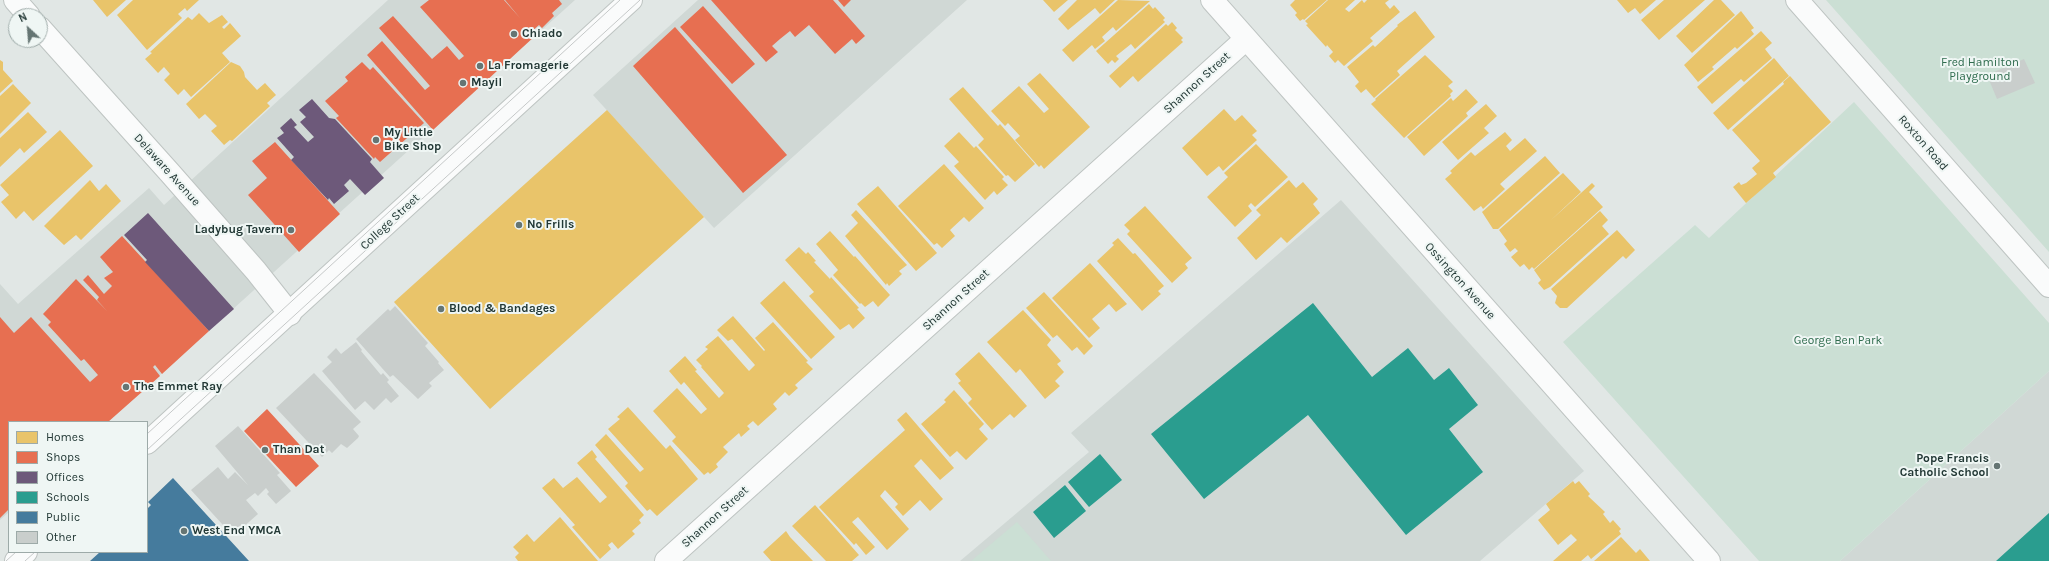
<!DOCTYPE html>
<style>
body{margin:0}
#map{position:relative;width:2049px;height:561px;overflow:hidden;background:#e1e7e5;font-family:Karla,sans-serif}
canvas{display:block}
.legend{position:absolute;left:8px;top:421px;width:140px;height:132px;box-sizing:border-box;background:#eff6f4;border:1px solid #9daaa8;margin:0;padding:5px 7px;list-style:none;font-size:12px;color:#223835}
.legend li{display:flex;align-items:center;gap:8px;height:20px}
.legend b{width:20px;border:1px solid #9daaa8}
.north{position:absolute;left:8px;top:8px;width:40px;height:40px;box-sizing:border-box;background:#eff6f4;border:1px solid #9daaa8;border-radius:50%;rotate:334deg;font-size:11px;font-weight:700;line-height:16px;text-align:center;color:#223835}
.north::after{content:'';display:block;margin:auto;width:14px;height:18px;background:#657573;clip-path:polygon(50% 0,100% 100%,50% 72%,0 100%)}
</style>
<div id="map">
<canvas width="2049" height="561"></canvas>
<ul class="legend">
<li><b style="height:11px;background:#e9c46a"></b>Homes</li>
<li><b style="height:11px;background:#e76f51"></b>Shops</li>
<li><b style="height:11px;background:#6d597a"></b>Offices</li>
<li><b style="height:11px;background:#2a9d8f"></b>Schools</li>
<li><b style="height:11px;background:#457b9d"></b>Public</li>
<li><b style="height:11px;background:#c9cecc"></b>Other</li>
</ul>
<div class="north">N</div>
</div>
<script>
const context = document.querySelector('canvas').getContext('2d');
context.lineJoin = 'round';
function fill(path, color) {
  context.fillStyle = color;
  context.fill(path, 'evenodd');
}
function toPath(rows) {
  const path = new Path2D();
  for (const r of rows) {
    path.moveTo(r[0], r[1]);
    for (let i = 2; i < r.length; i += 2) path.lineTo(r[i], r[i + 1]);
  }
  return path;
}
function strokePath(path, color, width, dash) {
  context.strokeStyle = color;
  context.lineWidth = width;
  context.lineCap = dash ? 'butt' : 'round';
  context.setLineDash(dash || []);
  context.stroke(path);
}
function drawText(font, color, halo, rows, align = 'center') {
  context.font = font + ' Karla,sans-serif';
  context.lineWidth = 4;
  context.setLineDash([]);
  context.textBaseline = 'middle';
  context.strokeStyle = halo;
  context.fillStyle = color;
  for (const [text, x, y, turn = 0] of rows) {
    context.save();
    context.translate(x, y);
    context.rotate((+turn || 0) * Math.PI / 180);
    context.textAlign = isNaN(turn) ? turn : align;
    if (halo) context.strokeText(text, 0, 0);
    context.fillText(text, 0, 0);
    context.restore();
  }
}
const built = toPath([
 [388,0,575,0,108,422,9,422,9,512,0,520,0,284,18,304,149,188,164,205],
 [698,0,967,0,714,228,593,95],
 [1341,200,1584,471,1480,561,960,561,1089,452,1071,433],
 [2049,371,2049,561,1840,561]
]);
const green = toPath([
 [1826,0,2049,0,2049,252,1888,70],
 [1854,102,2049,323,2049,371,1840,561,1759,561,1563,342,1695,225,1709,238],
 [1017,522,1051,561,971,561]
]);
const homes = toPath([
 [93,0,126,0,107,17],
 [133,0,199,0,187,11,185,8,178,14,182,18,147,50,117,15],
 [1043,0,1068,0,1054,12],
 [1077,0,1115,0,1100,14,1095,8,1068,30,1058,19],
 [1118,0,1150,1,1116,31,1113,27,1102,37,1105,41,1095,49,1092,45,1073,62,1062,50],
 [1295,0,1327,0,1304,20,1303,19,1300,21,1295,15,1297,13,1290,5],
 [1328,0,1355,0,1345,9,1349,12,1362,0,1364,3,1367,0,1389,0,1385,3,1390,9,1394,5,1400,12,1370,38,1373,41,1344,66,1338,60,1335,63,1329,56,1333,52,1327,45,1326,47,1306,25,1308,24,1305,21],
 [1617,0,1656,0,1640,14,1635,8,1628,13],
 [1664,0,1705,0,1659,40,1641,20],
 [1714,0,1721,0,1735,15,1692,53,1676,36],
 [1149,4,1153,9,1155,7,1165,18,1163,20,1165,22,1135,49,1131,44,1116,56,1119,59,1115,63,1112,60,1108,64,1096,51],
 [1415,11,1435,37,1397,71,1400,75,1374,98,1366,89,1361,93,1355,86,1359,82,1347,67,1373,45,1375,47,1398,26,1397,25],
 [1741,11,1754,28,1751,30,1754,34,1737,49,1735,47,1712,67,1714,69,1698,82,1684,65],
 [199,13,209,23,222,15,228,22,222,27,224,29,230,23,241,36,222,53,230,62,191,97,184,89,178,95,164,80,170,74,164,67,158,73,145,59,152,53,150,52,188,17,192,20],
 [1172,22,1177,28,1175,30,1183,38,1181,40,1183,42,1138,82,1133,76,1120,88,1109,76,1166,24,1168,26],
 [1761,31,1772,43,1765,49,1772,58,1744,82,1741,79,1712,104,1697,87],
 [1425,55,1453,82,1448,86,1453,91,1450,94,1451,96,1404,138,1371,104,1376,100,1375,99],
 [1774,58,1789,76,1728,130,1713,113],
 [0,60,3,62,3,70,13,81,0,93],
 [231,62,240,66,244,72,245,77,257,90,265,83,276,95,267,103,270,106,232,141,230,140,224,145,211,131,217,126,205,114,199,119,186,104],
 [1040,73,1090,127,1044,169,1041,165,1039,167,1015,140,1020,136,1008,123,1005,126,991,111,1019,86,1044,113,1049,109,1027,84],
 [1790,76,1831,122,1773,173,1776,177,1746,203,1733,187,1739,182,1741,185,1746,183,1757,174,1752,168,1760,161,1732,130,1784,84,1783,82],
 [13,84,31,103,0,134,0,96],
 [963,87,998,126,1000,124,1035,164,1015,182,1008,175,1006,176,978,145,984,139,949,99],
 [1466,89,1478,102,1466,113,1468,116,1424,156,1407,137,1451,98,1453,101],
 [1486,104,1497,116,1484,128,1489,133,1458,160,1442,142],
 [1224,109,1235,121,1242,115,1257,131,1252,135,1257,140,1223,171,1219,166,1207,176,1182,148],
 [607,110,704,217,490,409,394,302],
 [28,112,47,132,24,153,20,148,0,167,0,138],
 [60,130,93,166,33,221,24,211,16,219,1,202,9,195,0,185],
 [959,132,974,148,976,146,1004,177,1002,179,1008,185,997,195,994,191,985,200,954,166,959,162,944,146],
 [1505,132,1512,140,1506,146,1510,151,1525,138,1537,151,1500,184,1505,189,1483,209,1481,206,1474,211,1445,179,1452,173,1450,171,1471,152,1475,156],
 [1256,144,1288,177,1255,207,1251,203,1248,206,1252,211,1235,227,1207,197,1228,177,1224,173],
 [1545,156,1560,173,1498,229,1493,229,1482,212],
 [944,164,984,208,969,222,964,217,950,230,955,236,942,248,937,243,934,245,898,206],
 [1563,173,1581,192,1550,221,1592,183,1595,186,1589,192,1603,207,1534,269,1532,267,1529,270,1524,264,1520,267,1511,257,1518,251,1515,248,1510,252,1504,244,1507,241,1499,230],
 [90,180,99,191,106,184,121,201,81,240,76,235,64,245,44,226],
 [1289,180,1296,188,1303,182,1318,199,1313,204,1320,213,1287,243,1281,237,1256,260,1237,238,1261,215,1256,210],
 [878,186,937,253,916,271,857,204],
 [1145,206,1192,258,1185,264,1188,268,1172,283,1127,234,1130,231,1124,225],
 [856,210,907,265,899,271,902,274,889,286,887,283,886,285,845,236,858,223,851,215],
 [1600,211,1608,220,1602,226,1609,234,1550,287,1544,290,1538,283,1541,280,1534,270],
 [1617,230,1635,250,1626,259,1623,256,1567,308,1560,308,1555,303,1557,296,1551,289],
 [830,231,854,257,855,256,890,295,878,307,873,301,865,307,861,303,860,304,833,275,838,270,816,244],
 [1118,238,1133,254,1135,253,1164,286,1158,291,1161,294,1142,311,1097,261,1114,245,1112,243],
 [799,247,806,254,808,252,816,261,814,262,830,279,831,277,859,308,857,309,865,318,853,329,849,324,840,330,809,296,814,292,785,260],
 [1090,263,1127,304,1116,312,1109,304,1092,319,1100,328,1089,338,1052,298],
 [784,281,835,337,811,359,760,303],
 [1044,292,1093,346,1084,355,1077,347,1072,351,1057,335,1053,338,1026,308],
 [1023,310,1051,340,1047,345,1061,361,1057,364,1064,372,1055,381,1060,386,1045,399,1020,369,1016,373,987,342],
 [733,316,764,351,765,350,755,338,773,322,808,361,806,362,813,369,795,385,798,388,789,396,785,392,773,404,777,409,758,426,753,421,747,426,750,429,741,437,739,433,723,447,728,452,716,464,718,467,710,474,708,472,704,475,672,441,676,437,653,411,677,388,701,414,707,409,684,382,681,385,669,371,685,356,697,370,695,371,719,398,724,393,701,367,702,366,696,360,708,349,705,347,718,336,749,371,755,365,732,339,728,341,717,330],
 [979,352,1027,406,1014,418,1010,414,992,430,968,403,972,399,958,383,961,381,955,374],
 [954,390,984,424,979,429,988,439,966,460,957,451,950,457,921,424,946,402,944,400],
 [628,407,666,449,670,445,698,479,657,516,650,509,647,511,625,486,628,483,595,445,606,434,640,472,644,469,608,429,620,419,617,417],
 [906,412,954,468,940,480,921,459,914,466,943,499,930,511,920,500,903,516,895,507,898,504,885,490,880,496,909,529,887,550,858,517,852,522,875,547,866,555,856,543,854,545,819,507,905,430,897,420],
 [592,450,597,457,595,459,644,515,639,520,641,523,632,531,635,534,618,549,612,542,608,545,611,549,600,559,572,527,575,525,542,488,554,478,563,488,577,477,600,503,607,497,577,463],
 [1573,481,1575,484,1579,481,1590,494,1588,496,1605,512,1603,514,1610,523,1613,520,1621,529,1619,531,1621,534,1591,559,1588,555,1581,561,1553,561,1577,540,1571,534,1558,545,1538,520,1550,510,1546,504],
 [815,505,859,555,852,561,826,561,792,526],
 [560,517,598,561,518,561,515,557,519,553,513,547,527,534,534,542],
 [786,531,790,537,813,561,771,561,763,552],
 [1621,537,1636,553,1640,549,1650,561,1594,561]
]);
const shops = toPath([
 [429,0,504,0,520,18,505,0,559,0,562,4,552,13,554,16,542,28,539,25,532,31,536,35,433,130,367,55,382,41,425,90,430,86,379,28,393,16,432,59,447,46,459,60,464,56,420,7],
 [711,0,833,0,865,36,856,44,852,39,835,54,809,25,795,37,790,31,780,39,772,46,778,52,766,62],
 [838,0,851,0,844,7],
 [703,6,755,64,732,84,680,27],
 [675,27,787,155,743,193,633,66],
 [362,62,370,70,373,67,424,123,380,162,375,157,374,159,336,118,339,116,325,101,348,81,345,77],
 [275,142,340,214,299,252,248,195,267,178,252,161],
 [122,236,209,331,162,374,155,365,153,367,160,376,108,422,9,422,9,509,0,518,0,317,14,333,31,317,90,382,98,375,84,359,81,361,48,325,51,322,43,314,76,279,107,311,97,300,99,297,83,280,88,275,104,294,112,286,104,278,113,272,100,257],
 [267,409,319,466,296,487,244,431]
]);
const offices = toPath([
 [312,99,329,118,335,119,372,159,370,162,384,178,365,195,350,179,344,185,349,191,334,204,329,198,328,200,291,160,294,157,277,138,284,133,280,128,291,118,297,125,294,127,308,142,314,137,300,122,306,117,299,110],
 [148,213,234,309,209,331,145,262,147,260,124,235]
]);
const schools = toPath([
 [1313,303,1372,377,1408,348,1434,380,1449,368,1478,405,1449,429,1483,472,1406,535,1308,415,1204,499,1151,434],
 [1100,454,1122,480,1089,507,1068,482],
 [1065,485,1086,511,1054,538,1033,512],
 [2049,513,2049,561,1996,561]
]);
const public = toPath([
 [173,478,249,561,90,561,100,552,147,552,147,509,151,505,148,502]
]);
const building = toPath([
 [2024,59,2035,83,1997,99,1987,75],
 [395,306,428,343,425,346,439,362,438,363,444,370,429,383,432,386,418,399,393,375,390,377,356,339,388,309,390,311],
 [356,342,362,350,361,351,381,375,383,373,389,380,387,382,399,396,391,403,386,398,374,410,365,401,355,410,322,371,332,362,327,357,336,348,341,354],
 [314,373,361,422,353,429,359,436,358,438,347,448,341,444,332,453,329,450,322,457,276,408],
 [238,426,280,473,277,475,291,491,276,504,267,494,269,492,266,488,258,496,255,493,246,500,258,514,233,536,191,490,218,467,228,479,235,472,248,485,215,446]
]);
const minor = toPath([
 [15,0,29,16],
 [1797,0,2049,286],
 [40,28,170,173,256,271,290,314],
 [666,561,1246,39]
]);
const tertiary = toPath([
 [1212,0,1709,561]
]);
const secondary = toPath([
 [147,443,631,0],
 [16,561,26,552]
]);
const tram = toPath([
 [147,434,620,0],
 [147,450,640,0],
 [6,561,16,552],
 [25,561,35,552]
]);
const markers = [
 [514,34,4,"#657573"],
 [480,66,4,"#657573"],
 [463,83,4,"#657573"],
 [376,140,4,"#657573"],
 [519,225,4,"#657573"],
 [291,230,4,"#657573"],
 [441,309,4,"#657573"],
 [126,387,4,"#657573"],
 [265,450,4,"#657573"],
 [1997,466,4,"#657573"],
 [184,531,4,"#657573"]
];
const poiNames = [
 ["Chiado",522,34],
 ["La Fromagerie",488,66],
 ["Mayil",471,83],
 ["My Little",384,133],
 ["Bike Shop",384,147],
 ["No Frills",527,225],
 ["Ladybug Tavern",283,230,"right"],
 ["Blood & Bandages",449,309],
 ["The Emmet Ray",134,387],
 ["Than Dat",273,450],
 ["Pope Francis",1989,459,"right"],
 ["Catholic School",1989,473,"right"],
 ["West End YMCA",192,531]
];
const parkNames = [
 ["Fred Hamilton",1980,63],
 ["Playground",1980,77],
 ["George Ben Park",1838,341]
];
const streetNames = [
 ["Shannon Street",1197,83,-42],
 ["Roxton Road",1923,143,49],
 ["Delaware Avenue",167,170,48],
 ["College Street",390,222,-43],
 ["Ossington Avenue",1460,281,48],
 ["Shannon Street",956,300,-42],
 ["Shannon Street",715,517,-42]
];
fill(built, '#d0d8d5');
fill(green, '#cbdfd4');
fill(homes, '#e9c46a');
fill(shops, '#e76f51');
fill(offices, '#6d597a');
fill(schools, '#2a9d8f');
fill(public, '#457b9d');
fill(building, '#c9cecc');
strokePath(minor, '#bec4c2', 24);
strokePath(tertiary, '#bec4c2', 24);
strokePath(secondary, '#bec4c2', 24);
strokePath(minor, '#fafbfb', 22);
strokePath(tertiary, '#fafbfb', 22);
strokePath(secondary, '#fafbfb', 22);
strokePath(tram, '#c6c9c9', 1);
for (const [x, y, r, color] of markers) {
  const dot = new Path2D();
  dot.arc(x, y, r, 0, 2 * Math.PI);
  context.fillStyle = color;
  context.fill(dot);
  strokePath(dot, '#eff6f4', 1.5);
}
drawText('bold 12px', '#223835', '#eff6f4', poiNames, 'left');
drawText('12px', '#2f6c4e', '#eff6f4', parkNames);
drawText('12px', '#223835', '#eff6f4', streetNames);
</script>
